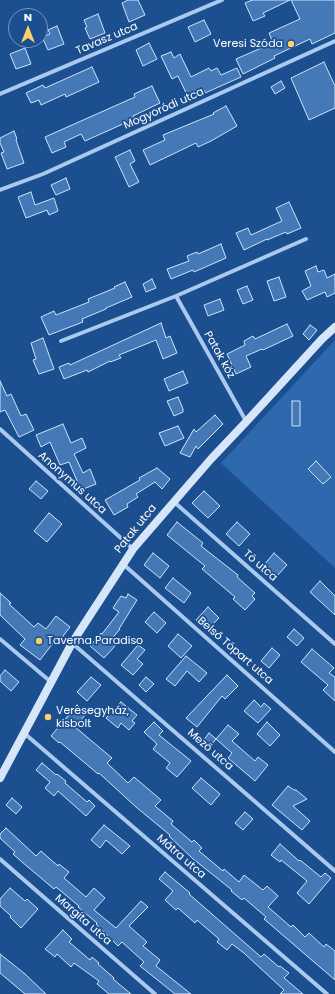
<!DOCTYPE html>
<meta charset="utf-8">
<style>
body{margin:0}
#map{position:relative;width:335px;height:994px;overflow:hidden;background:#1b4f8f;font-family:Poppins,sans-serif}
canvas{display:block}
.north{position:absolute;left:8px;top:8px;width:40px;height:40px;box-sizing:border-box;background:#1b4f8f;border:1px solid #7695bc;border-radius:50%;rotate:0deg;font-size:11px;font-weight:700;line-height:16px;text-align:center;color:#fff}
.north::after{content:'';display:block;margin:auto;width:14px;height:18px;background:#ffd166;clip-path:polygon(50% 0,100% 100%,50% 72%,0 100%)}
</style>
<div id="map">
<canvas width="335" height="994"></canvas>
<div class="north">N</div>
</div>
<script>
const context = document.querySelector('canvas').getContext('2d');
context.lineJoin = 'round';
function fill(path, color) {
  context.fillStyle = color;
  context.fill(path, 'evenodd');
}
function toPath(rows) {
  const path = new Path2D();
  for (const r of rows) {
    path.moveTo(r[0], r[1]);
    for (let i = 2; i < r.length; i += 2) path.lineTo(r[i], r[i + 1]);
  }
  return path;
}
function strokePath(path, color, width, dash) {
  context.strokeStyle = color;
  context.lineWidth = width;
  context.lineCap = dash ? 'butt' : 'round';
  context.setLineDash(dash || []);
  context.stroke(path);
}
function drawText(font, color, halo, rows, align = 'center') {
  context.font = font + ' Poppins,sans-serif';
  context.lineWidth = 3.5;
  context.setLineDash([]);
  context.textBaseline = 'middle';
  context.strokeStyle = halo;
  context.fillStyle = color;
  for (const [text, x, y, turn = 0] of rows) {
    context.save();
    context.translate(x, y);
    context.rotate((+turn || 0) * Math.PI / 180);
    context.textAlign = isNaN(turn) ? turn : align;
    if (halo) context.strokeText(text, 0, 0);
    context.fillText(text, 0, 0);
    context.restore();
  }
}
const green = toPath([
 [335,340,335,568,221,463]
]);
const building = toPath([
 [128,0,138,0,145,15,129,22,122,3,128,0],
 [252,0,290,0,263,13,265,16,253,21,245,3,252,0],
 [291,0,335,0,335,33,312,44,310,39,274,56,275,58,243,74,236,59,273,43,269,33,300,19,291,0],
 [98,14,105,33,90,39,85,28,87,27,84,20,98,14],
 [204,20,211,34,195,42,188,27,204,20],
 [57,26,64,44,48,50,42,37,50,34,48,30,57,26],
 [149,43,157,59,143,66,136,50,149,43],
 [25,48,31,64,16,69,10,54,25,48],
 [171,52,174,58,180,54,191,77,209,68,211,71,217,68,221,75,237,68,241,77,205,93,204,90,188,97,178,76,172,79,161,56,171,52],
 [324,62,335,86,335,108,309,120,291,78,324,62],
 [92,67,99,82,66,97,65,94,41,105,39,100,31,103,26,93,43,85,45,88,92,67],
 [281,81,285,88,275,94,271,87,281,81],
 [152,86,160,103,133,116,134,119,85,141,81,134,64,142,66,147,52,153,45,137,135,97,134,94,152,86],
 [226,106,237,126,211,141,198,147,196,143,150,165,143,150,165,140,163,135,214,114,213,113,226,106],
 [14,131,17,139,16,140,24,163,7,169,1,153,4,152,0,143,0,138,14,131],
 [130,150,135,161,130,164,139,182,129,187,115,157,130,150],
 [66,178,70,189,56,195,51,185,66,178],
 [31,192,35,205,54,198,58,211,49,215,47,210,26,218,18,197,31,192],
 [289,202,301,228,287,234,286,232,267,240,267,239,244,250,236,233,248,228,251,235,282,221,276,208,289,202],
 [221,244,226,258,194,272,193,270,171,279,167,269,189,261,187,256,197,252,198,254,221,244],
 [316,266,318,272,324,270,327,278,335,274,335,293,327,297,325,292,307,300,302,291,311,286,305,271,316,266],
 [279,277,286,297,274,301,267,281,279,277],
 [152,279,156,288,146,292,143,284,152,279],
 [125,282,132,297,106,308,106,309,82,319,83,322,49,335,41,317,54,311,56,315,89,302,88,299,115,288,114,287,125,282],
 [247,286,253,300,243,304,237,290,247,286],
 [220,299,224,310,208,316,204,305,220,299],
 [161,323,166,338,170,336,177,353,163,359,156,340,119,355,121,358,110,362,110,361,88,372,87,370,64,379,59,367,69,363,70,365,161,323],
 [287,324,293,336,263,350,262,349,246,356,251,367,236,374,227,354,245,345,244,341,253,336,255,339,287,324],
 [310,325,317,330,309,340,303,334,310,325],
 [43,338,54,369,39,374,33,360,36,359,31,343,43,338],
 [183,371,188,383,169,391,164,379,183,371],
 [0,381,7,396,11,394,21,416,26,414,34,430,19,437,5,410,0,412,0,381],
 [178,397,183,409,183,412,174,416,167,401,178,397],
 [292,401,300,401,300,426,292,426,292,401],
 [215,415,223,424,198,449,196,446,190,457,180,453,194,429,196,432,215,415],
 [63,424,71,443,82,438,86,448,74,454,83,473,90,469,96,484,81,490,69,462,60,465,50,442,41,447,36,435,63,424],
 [178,426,184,438,165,446,159,433,178,426],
 [316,461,331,477,323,484,308,469,316,461],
 [157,468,170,479,162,489,155,482,136,494,138,497,127,504,128,507,114,515,105,500,140,480,139,478,157,468],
 [36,481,48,491,41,499,29,489,36,481],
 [204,491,220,506,208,518,192,503,204,491],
 [49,513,62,524,47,542,34,531,49,513],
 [177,522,203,543,201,546,238,575,237,577,255,593,252,596,255,599,245,610,233,599,235,597,202,569,205,566,167,535,177,522],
 [237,522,250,534,239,546,226,534,237,522],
 [153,553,169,566,160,578,144,565,153,553],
 [274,553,287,565,277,576,264,565,274,553],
 [173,578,191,593,184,603,165,588,173,578],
 [320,581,335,596,335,615,310,592,320,581],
 [0,593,11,603,9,604,34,627,38,623,46,629,56,616,70,627,60,640,57,638,40,660,20,645,25,639,0,615,0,593],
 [128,594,137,600,119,629,120,629,110,641,116,645,104,658,90,646,101,633,102,634,119,612,113,608,121,596,126,598,128,594],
 [208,607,219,618,207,630,196,620,208,607],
 [154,612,166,623,157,633,145,622,154,612],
 [294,629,304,638,297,646,287,637,294,629],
 [178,634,192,646,181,658,168,646,178,634],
 [138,645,145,650,137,659,143,664,133,675,121,665,138,645],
 [272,648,280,655,269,668,261,661,272,648],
 [312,649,334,668,329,673,335,677,335,701,323,690,328,685,301,662,312,649],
 [186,656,207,673,199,682,187,671,175,686,166,679,186,656],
 [5,670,19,682,11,691,0,681,0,676,5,670],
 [227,675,238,686,225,699,222,696,197,727,186,718,227,675],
 [91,677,101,685,87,701,77,692,91,677],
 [146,677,154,684,146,692,139,685,146,677],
 [254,700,261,707,264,703,271,709,258,723,244,711,254,700],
 [121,702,137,715,132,721,135,723,129,730,121,723,118,728,106,718,121,702],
 [77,705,86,714,75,727,112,758,107,763,128,783,134,777,161,800,155,806,173,821,171,824,192,842,194,840,202,848,199,851,223,871,224,869,239,882,244,875,263,890,267,886,278,896,268,907,291,927,293,925,305,937,309,933,324,947,326,944,335,951,335,980,264,919,266,917,244,898,242,900,231,891,232,890,192,858,169,836,170,835,136,807,99,773,98,774,60,742,59,743,51,736,77,705],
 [154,722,163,731,159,735,191,761,177,777,166,768,170,763,153,749,157,744,144,732,154,722],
 [267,722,280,735,270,746,257,734,267,722],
 [228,725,239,734,232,741,255,761,258,757,268,765,255,781,228,758,232,753,216,739,228,725],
 [209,733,216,739,209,748,202,742,209,733],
 [42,763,56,775,57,774,66,781,65,783,87,802,89,800,95,806,86,816,58,791,54,796,45,788,50,782,36,770,42,763],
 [201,778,220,794,211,805,192,788,201,778],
 [288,786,294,790,296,790,307,799,293,806,310,821,302,830,272,805,288,786],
 [12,798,22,807,16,814,6,805,12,798],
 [245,812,253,819,243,830,235,823,245,812],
 [104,825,130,846,122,854,106,840,100,848,91,840,104,825],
 [6,828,36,856,41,851,58,866,59,864,69,872,64,878,86,897,94,888,105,898,94,910,116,928,141,901,148,907,129,926,147,942,143,946,160,960,156,966,191,994,175,994,140,966,144,962,122,942,118,946,96,924,97,923,78,907,79,906,56,887,54,889,22,862,13,854,15,852,0,838,0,834,6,828],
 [280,844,299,861,300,860,321,877,325,873,331,878,309,904,297,893,307,881,281,860,280,862,271,855,280,844],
 [165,872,190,893,189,894,261,957,264,954,279,967,280,966,289,973,284,978,303,994,280,994,284,990,244,953,232,944,227,950,217,942,219,939,197,920,195,923,178,908,176,910,165,900,173,891,159,879,165,872],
 [10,888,25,901,27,899,38,909,21,928,10,917,11,916,0,906,0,899,10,888],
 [63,930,72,939,69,942,90,960,92,957,99,963,98,964,114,978,113,979,131,994,109,994,97,984,99,981,74,963,71,967,57,954,55,957,45,949,63,930],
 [0,954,25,974,46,994,25,994,0,973,0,954]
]);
const street = toPath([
 [0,94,222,0],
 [0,190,43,174,335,41],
 [176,296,246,421],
 [61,341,176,296,306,239],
 [0,429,133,549],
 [173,501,335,644],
 [123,564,335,752],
 [0,639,51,682],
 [72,643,335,871],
 [24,733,327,994],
 [0,859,155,994]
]);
const secondary = toPath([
 [0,778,72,643,133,549,211,459,246,422,322,339,335,327]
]);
const markers = [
 [291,44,4,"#ffd166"],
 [39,641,4,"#ffd166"],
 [48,717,4,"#ffd166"]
];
const streetNames = [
 ["Tavasz utca",107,39,-23],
 ["Mogyoródi utca",164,109,-24],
 ["Patak köz",219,355,61],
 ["Anonymus utca",72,483,42],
 ["Patak utca",136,529,-51],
 ["Tó utca",260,566,41],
 ["Belső Tópart utca",235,651,41],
 ["Mező utca",210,750,41],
 ["Mátra utca",181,857,41],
 ["Margita utca",83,920,41]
];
const poiNames = [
 ["Veresi Szóda",283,44,"right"],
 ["Taverna Paradiso",47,641],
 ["Veresegyház,",56,711],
 ["kisbolt",56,724]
];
fill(green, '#2e69ad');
fill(building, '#4478b7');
strokePath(building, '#cfe3fa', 1);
strokePath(street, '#a9c9ee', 4);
strokePath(secondary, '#d6e6fa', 8);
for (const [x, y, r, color] of markers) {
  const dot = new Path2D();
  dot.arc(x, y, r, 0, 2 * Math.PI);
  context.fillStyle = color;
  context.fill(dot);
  strokePath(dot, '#1b4f8f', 1.5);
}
drawText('11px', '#fff', '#1b4f8f', streetNames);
drawText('11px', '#fff', '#1b4f8f', poiNames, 'left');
</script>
